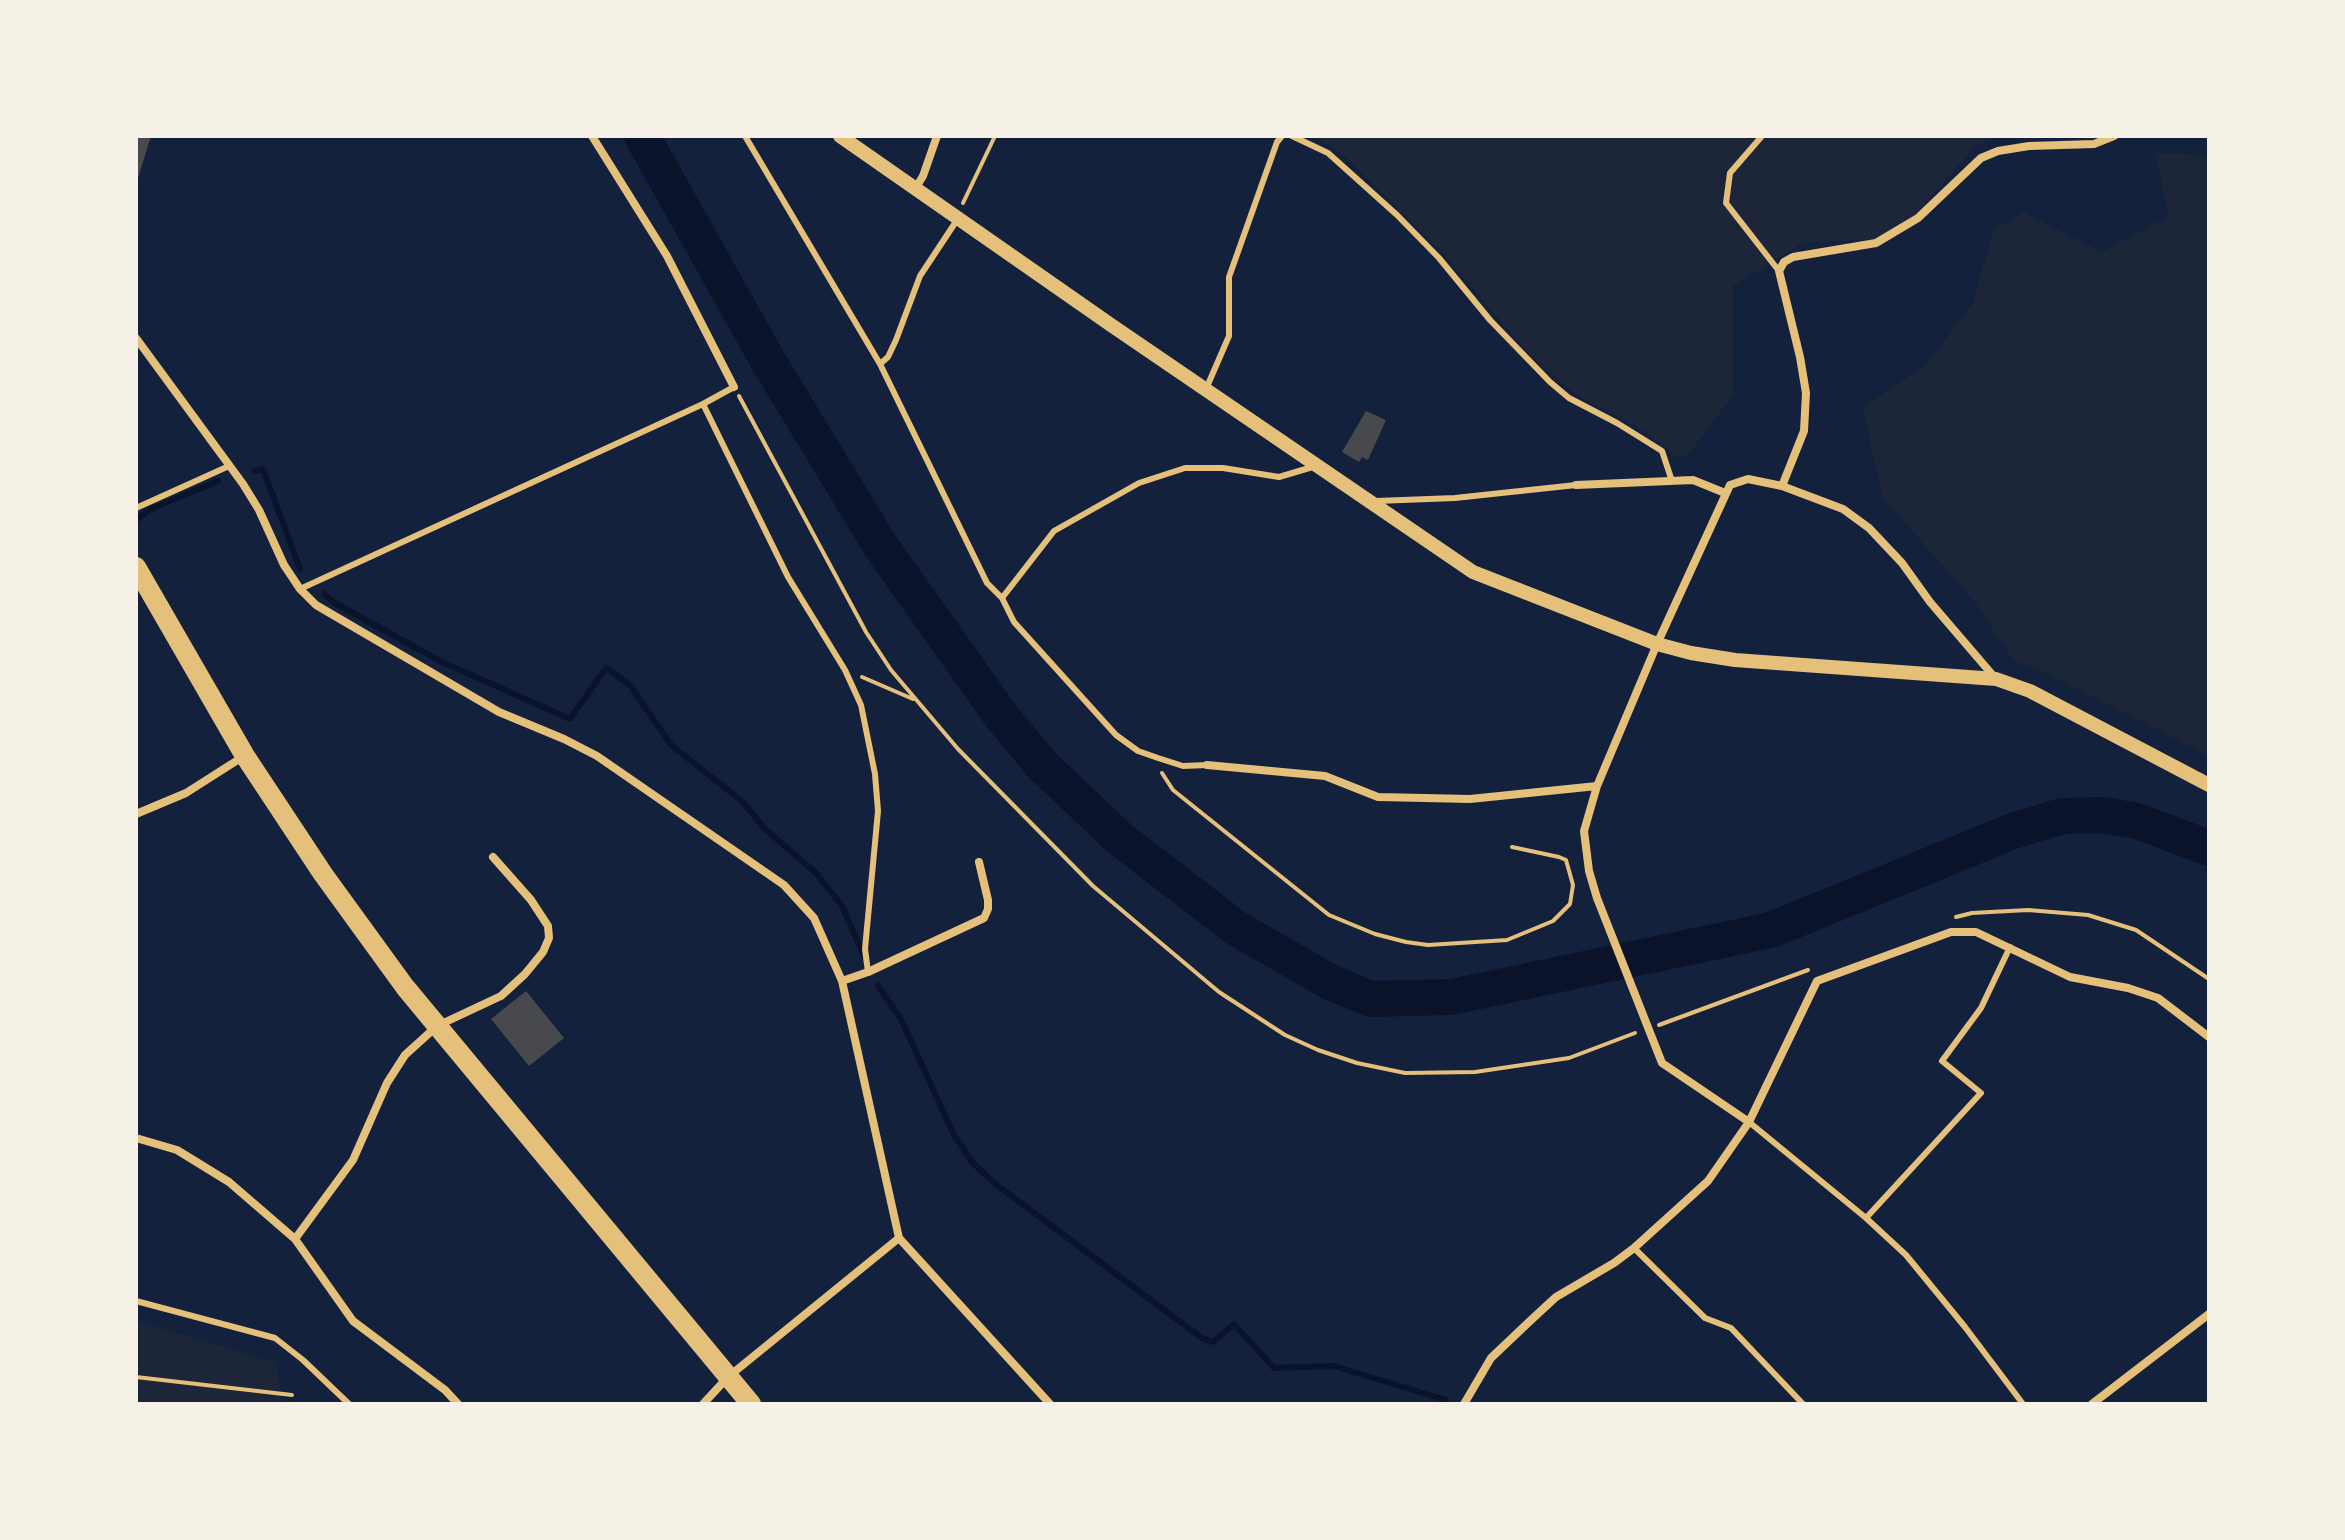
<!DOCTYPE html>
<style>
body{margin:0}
#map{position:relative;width:2345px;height:1540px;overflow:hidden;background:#14213d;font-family:"Roboto Condensed",sans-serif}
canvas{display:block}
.frame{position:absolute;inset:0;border:138px solid #f6f1e7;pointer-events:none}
</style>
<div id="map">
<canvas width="2345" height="1540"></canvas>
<div class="frame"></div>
</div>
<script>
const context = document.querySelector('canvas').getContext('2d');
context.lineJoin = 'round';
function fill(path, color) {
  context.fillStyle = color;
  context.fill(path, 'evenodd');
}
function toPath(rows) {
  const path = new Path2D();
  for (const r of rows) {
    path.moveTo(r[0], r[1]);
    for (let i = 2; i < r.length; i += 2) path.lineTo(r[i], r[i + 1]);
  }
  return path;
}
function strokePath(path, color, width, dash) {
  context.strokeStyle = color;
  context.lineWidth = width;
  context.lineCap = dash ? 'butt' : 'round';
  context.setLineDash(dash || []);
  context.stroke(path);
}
const green = toPath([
 [1314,136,1996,136,1976,145,1895,238,1802,243,1733,286,1733,395,1690,452,1679,459,1647,433,1571,391,1528,353,1442,252,1346,157],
 [2155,153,2209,155,2209,756,2043,671,2012,659,1975,602,1882,497,1863,407,1928,363,1973,303,1993,231,2024,212,2102,252,2169,216],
 [136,1321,275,1362,284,1404,136,1404]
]);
const stream = toPath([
 [255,471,263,469,300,569],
 [136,520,149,510,218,481],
 [324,594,333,602,440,661,570,719,606,668,630,685,671,745,743,802,764,828,816,873,842,906,864,956],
 [878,986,901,1019,953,1133,973,1163,994,1183,1202,1338,1213,1342,1234,1324,1274,1368,1334,1366,1446,1400]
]);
const river = toPath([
 [642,136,767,359,880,545,1002,717,1042,765,1119,838,1236,928,1330,982,1371,999,1451,997,1771,930,2013,831,2062,816,2103,815,2137,821,2209,848]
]);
const building = toPath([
 [136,136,151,136,137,181,136,181],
 [1366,411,1386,420,1368,460,1362,457,1359,462,1342,452],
 [526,991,564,1038,529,1066,491,1019]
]);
const path = toPath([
 [963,203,995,136],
 [739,396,866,632,891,670,958,749,1093,886,1219,992,1285,1035,1318,1050,1357,1063,1405,1073,1475,1072,1569,1058,1635,1033],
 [862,677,913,699],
 [1162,773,1173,790,1329,915,1375,934,1406,942,1428,945,1507,940,1553,921,1570,904,1573,885,1566,860,1559,857,1512,847],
 [1956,917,1972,913,2028,910,2088,915,2136,930,2209,979],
 [1659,1025,1808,970],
 [136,1377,292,1395]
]);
const service = toPath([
 [745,136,880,364,987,583,1002,598,1014,622,1116,735,1138,751,1158,758,1183,766,1207,765],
 [1292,136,1328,153,1397,215,1439,258,1490,320,1550,382,1569,398,1617,423,1662,451,1672,481],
 [1762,136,1730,173,1726,203,1779,271],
 [880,364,888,357,896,340,920,276,957,220],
 [1206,389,1229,336,1229,277,1277,142,1282,136],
 [703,404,788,577,845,670,861,705,875,774,878,811,865,949,868,972],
 [1376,501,1455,498,1576,485],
 [136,508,229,466],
 [300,589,703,404,734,387],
 [1002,598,1054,531,1139,483,1185,468,1223,468,1279,477,1316,466],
 [1749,1122,1866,1218,1906,1255,1965,1327,2023,1404],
 [1866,1218,1981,1093,1942,1061,1981,1008,2010,947],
 [1634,1248,1705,1318,1731,1328,1803,1404],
 [136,1301,275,1338,303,1360,349,1404]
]);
const minor = toPath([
 [592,136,667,256,734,387],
 [915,189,923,176,937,136],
 [136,338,243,484,259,510,284,565,300,589,316,605,499,712,564,739,597,756,784,885,814,918,842,981,899,1238,1050,1404],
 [1576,485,1693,480,1725,493],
 [1782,486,1804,431,1806,393,1800,357,1779,271,1784,262,1793,257,1876,243,1918,218,1981,158,1998,151,2029,146,2094,144,2114,136],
 [1207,765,1325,776,1378,797,1470,799,1597,786],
 [136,814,186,793,244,756],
 [842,981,868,972,984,918,988,909,988,900,979,862],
 [1749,1122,1662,1063,1597,898,1589,871,1584,831,1597,786,1657,644,1730,485,1748,479,1782,486,1843,509,1869,528,1902,563,1930,602,1996,679],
 [136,1138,177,1150,229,1182,295,1239,353,1321,445,1390,458,1404],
 [295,1239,353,1160,387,1083,405,1055,437,1026,501,996,525,974,543,952,549,938,548,926,531,900,493,857],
 [703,1404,728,1377,899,1238],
 [1464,1404,1491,1358,1530,1321,1556,1297,1614,1263,1634,1248,1708,1181,1749,1122,1817,981,1951,932,1976,932,2070,977,2128,988,2158,998,2209,1037],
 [2092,1404,2209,1314]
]);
const tertiary = toPath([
 [840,136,1111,325,1473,572,1657,644,1691,653,1735,660,1996,679,2030,691,2209,785]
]);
const primary = toPath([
 [136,567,245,756,323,874,405,987,751,1404]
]);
fill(green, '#1d2539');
strokePath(stream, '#0b132b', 6);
strokePath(river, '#0b132b', 36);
fill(building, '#48494c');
strokePath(path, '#e5c07b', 4);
strokePath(service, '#e5c07b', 6);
strokePath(minor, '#e5c07b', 8);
strokePath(tertiary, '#e5c07b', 14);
strokePath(primary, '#e5c07b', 20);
</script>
